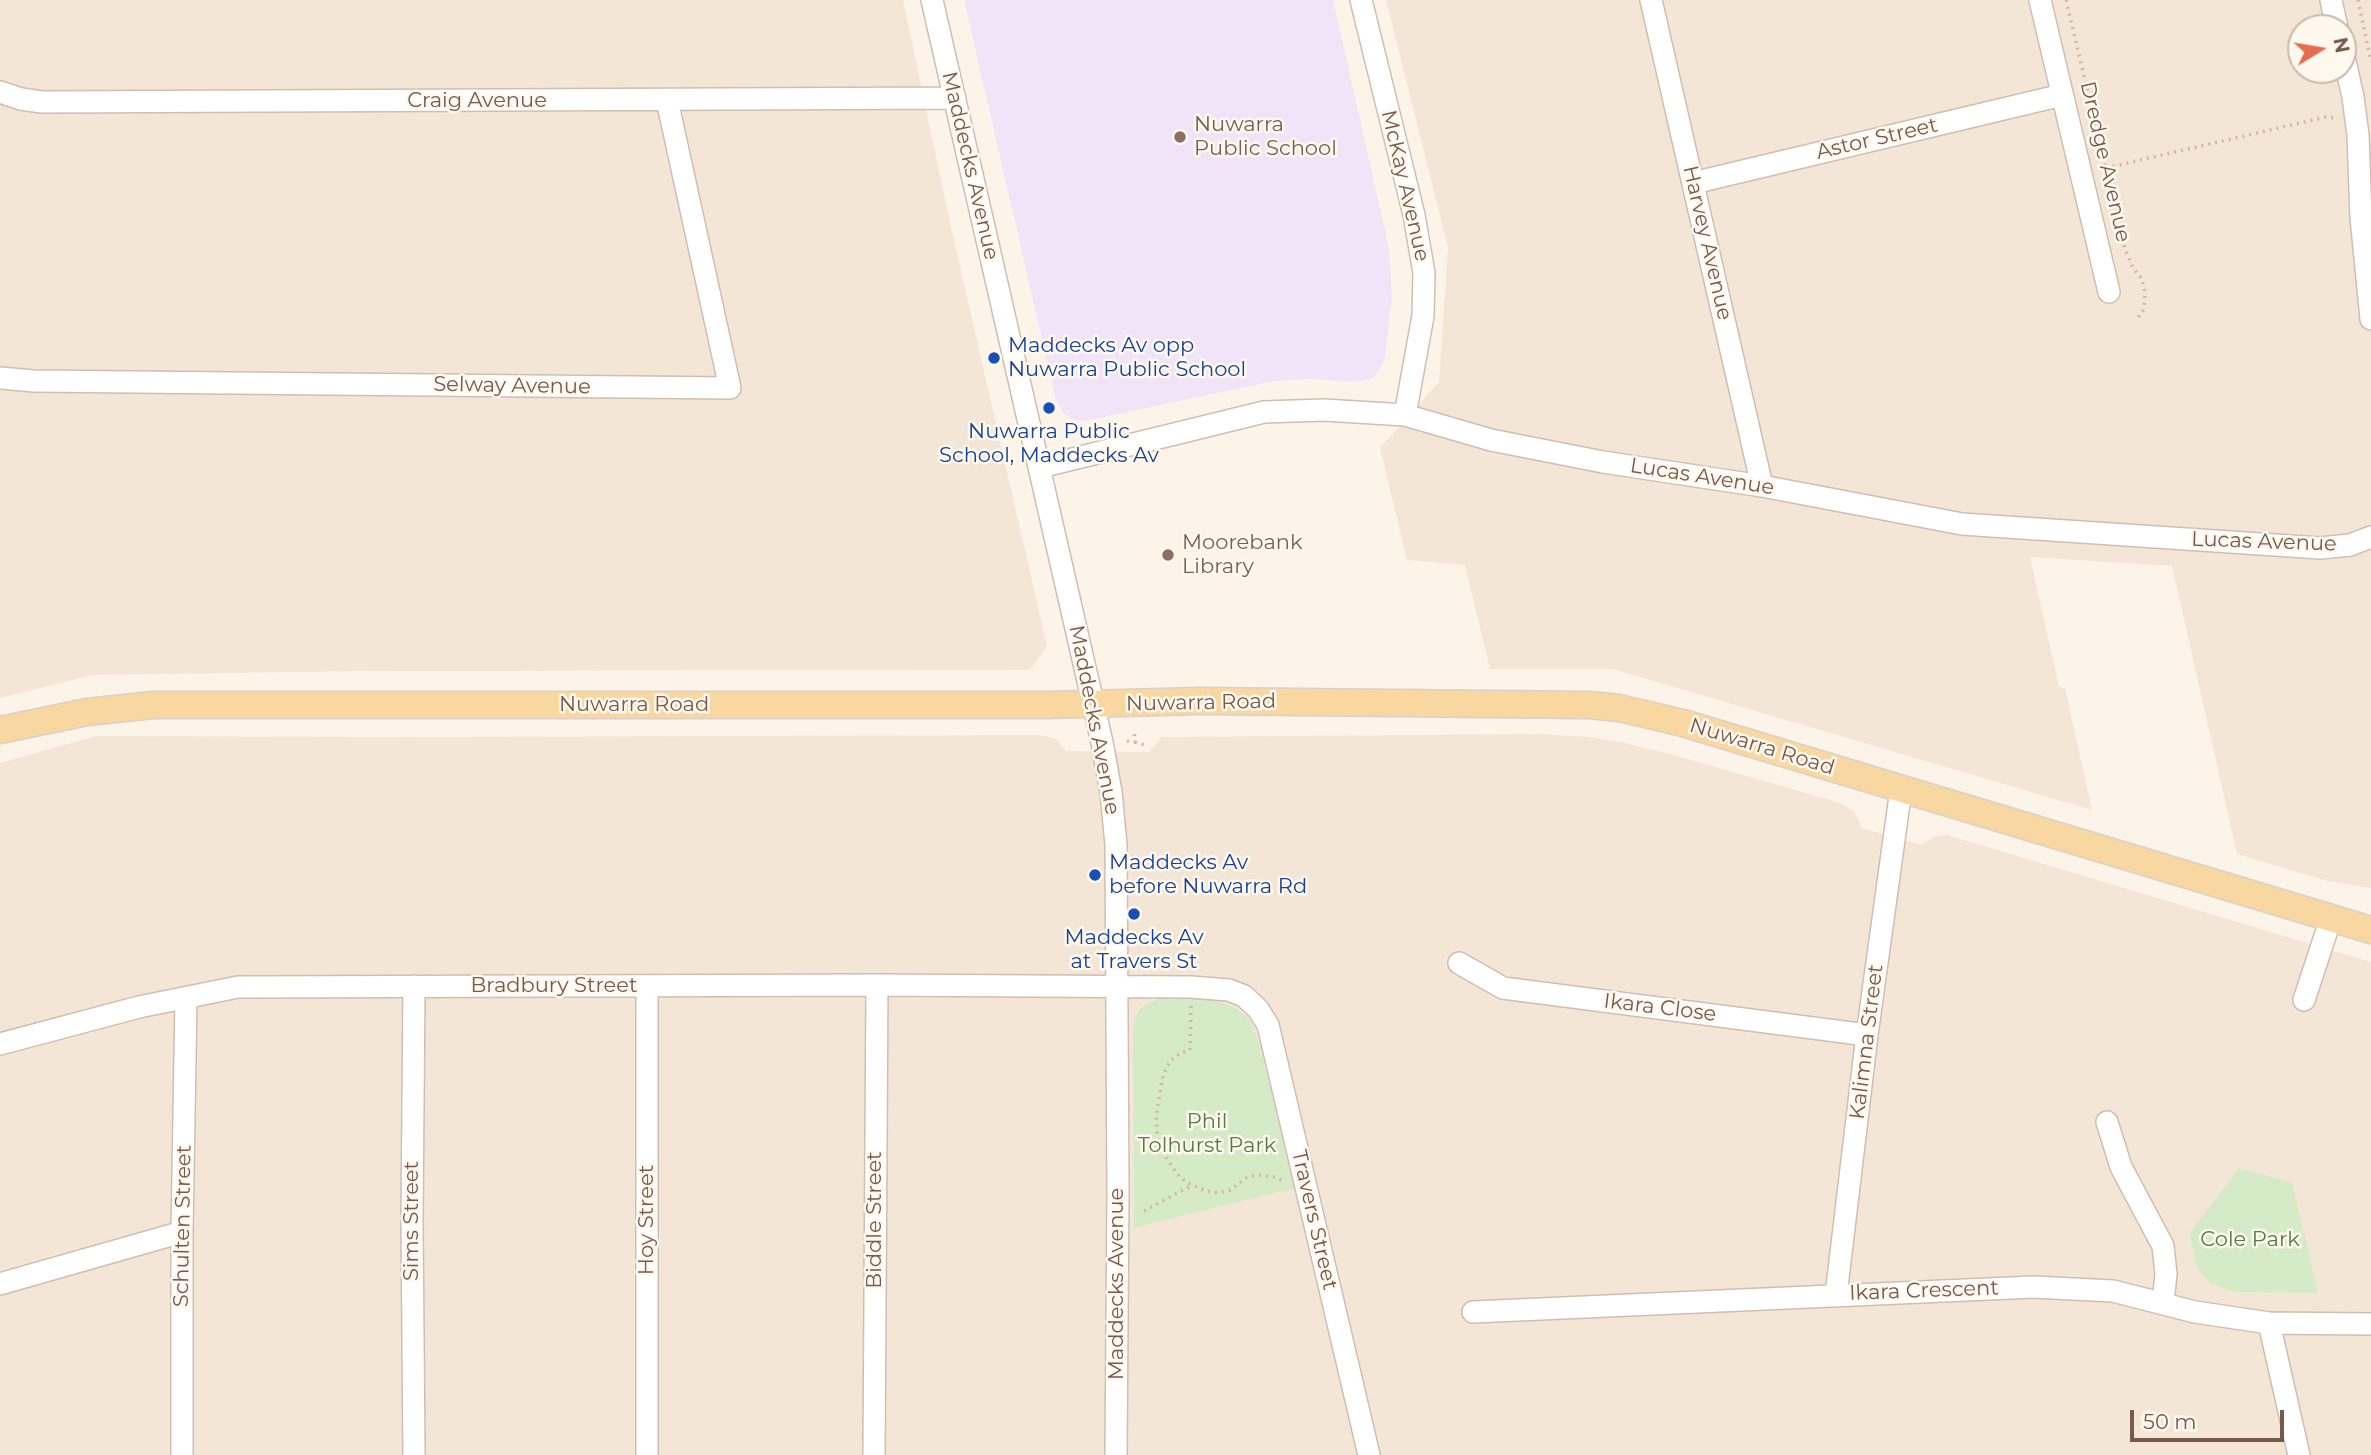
<!DOCTYPE html>
<style>
body{margin:0}
#map{position:relative;width:2371px;height:1455px;overflow:hidden;background:#fcf4e8;font-family:Montserrat,sans-serif}
canvas{display:block}
.north{position:absolute;left:2287px;top:14px;width:70px;height:70px;box-sizing:border-box;background:#fff8ee;border:2px solid #c8b9ad;border-radius:50%;rotate:79deg;font-size:19px;font-weight:700;line-height:28px;text-align:center;color:#765a4c}
.north::after{content:'';display:block;margin:auto;width:24px;height:32px;background:#e46d4f;clip-path:polygon(50% 0,100% 100%,50% 72%,0 100%)}
.scale{position:absolute;left:2130px;top:1410px;width:154px;height:32px;box-sizing:border-box;border:4px solid #765a4c;border-top:0;padding-left:9px;font-size:21px;line-height:24px;white-space:nowrap;color:#765a4c;-webkit-text-stroke:5px #fff8ee;paint-order:stroke}
</style>
<div id="map">
<canvas width="2371" height="1455"></canvas>
<div class="north">N</div>
<div class="scale">50 m</div>
</div>
<script>
const context = document.querySelector('canvas').getContext('2d');
context.lineJoin = 'round';
function fill(path, color) {
  context.fillStyle = color;
  context.fill(path, 'evenodd');
}
function toPath(rows) {
  const path = new Path2D();
  for (const r of rows) {
    path.moveTo(r[0], r[1]);
    for (let i = 2; i < r.length; i += 2) path.lineTo(r[i], r[i + 1]);
  }
  return path;
}
function strokePath(path, color, width, dash) {
  context.strokeStyle = color;
  context.lineWidth = width;
  context.lineCap = dash ? 'butt' : 'round';
  context.setLineDash(dash || []);
  context.stroke(path);
}
function drawText(font, color, halo, rows, align = 'center') {
  context.font = font + ' Montserrat,sans-serif';
  context.lineWidth = 5;
  context.setLineDash([]);
  context.textBaseline = 'middle';
  context.strokeStyle = halo;
  context.fillStyle = color;
  for (const [text, x, y, turn = 0] of rows) {
    context.save();
    context.translate(x, y);
    context.rotate((+turn || 0) * Math.PI / 180);
    context.textAlign = isNaN(turn) ? turn : align;
    if (halo) context.strokeText(text, 0, 0);
    context.fillText(text, 0, 0);
    context.restore();
  }
}
const residential = toPath([
 [0,0,903,0,952,232,1047,646,1030,670,367,671,92,675,0,698],
 [1386,0,2371,0,2371,888,2327,881,2237,854,2172,566,2030,557,2059,687,2065,688,2092,810,1613,669,1490,669,1465,565,1407,560,1380,448,1439,382,1448,248],
 [2301,28,2343,28,2343,70,2301,70],
 [1539,734,1590,737,1625,743,1670,754,1837,802,1854,811,1862,828,1921,845,1935,836,1947,835,2371,962,2371,1455,0,1455,0,763,96,736,411,737,1040,735,1056,739,1066,751,1149,752,1162,737]
]);
const education = toPath([
 [964,0,1333,0,1389,248,1392,298,1384,361,1373,379,1351,382,1310,379,1274,381,1085,421,1074,420,1063,413,1056,400]
]);
const green = toPath([
 [1169,997,1208,999,1234,1007,1250,1020,1260,1047,1295,1188,1134,1228,1133,1031,1135,1017,1143,1006,1155,1000],
 [2239,1168,2292,1183,2318,1293,2236,1292,2211,1284,2198,1269,2189,1234]
]);
const path = toPath([
 [2066,0,2125,249,2133,268,2142,279,2145,292,2144,309,2137,319],
 [2358,0,2371,62],
 [2106,168,2326,117,2337,118],
 [1127,741,1135,742,1134,729],
 [1135,742,1144,745],
 [1191,1006,1190,1050,1181,1053,1170,1061,1163,1075,1156,1117,1158,1145,1177,1174,1186,1182,1206,1191,1218,1193,1230,1190,1246,1178,1256,1175,1275,1177,1285,1182],
 [1144,1211,1192,1185]
]);
const minor = toPath([
 [932,0,1102,742,1111,792,1116,845,1118,1191,1116,1455],
 [1361,0,1414,215,1424,273,1423,316,1405,415],
 [1651,0,1762,486],
 [2040,0,2109,292],
 [2331,0,2337,28],
 [2343,52,2353,97,2358,135,2361,217,2371,319],
 [0,92,21,99,42,102,955,98],
 [1693,183,2062,95],
 [0,378,34,381,730,388,667,100],
 [1040,467,1264,412,1324,410,1405,415,1491,440,1603,462,1762,486,1962,524,2320,548,2350,545,2371,537],
 [1459,963,1503,988,1867,1035],
 [414,986,412,1221,414,1455],
 [2304,1000,2331,918],
 [0,1044,139,1007,238,987,877,985,1191,987,1229,990,1244,996,1258,1009,1268,1025,1369,1455],
 [2107,1122,2121,1167,2163,1246,2166,1274,2163,1303],
 [0,1284,182,1232],
 [1836,1295,1867,1035,1901,789],
 [1473,1312,2033,1287,2113,1291,2195,1312,2269,1323,2371,1324],
 [2269,1323,2299,1455],
 [182,1455,182,1232,186,998],
 [647,1455,647,986],
 [874,1455,877,985]
]);
const major = toPath([
 [0,730,87,712,153,705,1047,705,1201,701,1589,705,1619,708,1683,723,2371,930]
]);
const markers = [
 [1180,137,7,"#8d6e63"],
 [994,358,7,"#1a4fb4"],
 [1049,408,7,"#1a4fb4"],
 [1168,555,7,"#8d6e63"],
 [1095,875,7,"#1a4fb4"],
 [1134,914,7,"#1a4fb4"]
];
const streetNames = [
 ["Craig Avenue",477,101],
 ["Astor Street",1877,139,-13],
 ["Dredge Avenue",2105,162,77],
 ["Maddecks Avenue",970,166,77],
 ["McKay Avenue",1405,186,77],
 ["Harvey Avenue",1707,243,77],
 ["Selway Avenue",512,386,1],
 ["Lucas Avenue",1702,477,9],
 ["Lucas Avenue",2264,542,2],
 ["Nuwarra Road",1201,703,-1],
 ["Nuwarra Road",634,705],
 ["Maddecks Avenue",1094,720,79],
 ["Nuwarra Road",1762,747,17],
 ["Bradbury Street",554,986],
 ["Ikara Close",1660,1008,7],
 ["Kalimna Street",1867,1042,-83],
 ["Hoy Street",647,1220,-90],
 ["Biddle Street",875,1220,-90],
 ["Travers Street",1314,1220,77],
 ["Sims Street",412,1221,-90],
 ["Schulten Street",183,1226,-89],
 ["Maddecks Avenue",1117,1284,-90],
 ["Ikara Crescent",1924,1291,-2]
];
const educationNames = [
 ["Nuwarra",1194,125],
 ["Public School",1194,149],
 ["Moorebank",1182,543],
 ["Library",1182,567]
];
const transitNames = [
 ["Maddecks Av opp",1008,346],
 ["Nuwarra Public School",1008,370],
 ["Nuwarra Public",1049,432,"center"],
 ["School, Maddecks Av",1049,456,"center"],
 ["Maddecks Av",1109,863],
 ["before Nuwarra Rd",1109,887],
 ["Maddecks Av",1134,938,"center"],
 ["at Travers St",1134,962,"center"]
];
const parkNames = [
 ["Phil",1207,1122],
 ["Tolhurst Park",1207,1146],
 ["Cole Park",2250,1240]
];
fill(residential, '#f4e6d6');
fill(education, '#f1e4f9');
fill(green, '#d5eac6');
strokePath(minor, '#d0beb0', 24);
strokePath(major, '#d9d1cd', 29);
strokePath(path, '#d7b6a2', 3.5, [2, 5]);
strokePath(minor, '#fff', 21);
strokePath(major, '#f9d7a1', 26);
for (const [x, y, r, color] of markers) {
  const dot = new Path2D();
  dot.arc(x, y, r, 0, 2 * Math.PI);
  context.fillStyle = color;
  context.fill(dot);
  strokePath(dot, '#fff8ee', 2.5);
}
drawText('21px', '#765a4c', '#fff8ee', streetNames);
drawText('21px', '#785e54', '#fff8ee', educationNames, 'left');
drawText('21px', '#164399', '#fff8ee', transitNames, 'left');
drawText('21px', '#557b43', '#fff8ee', parkNames);
</script>
